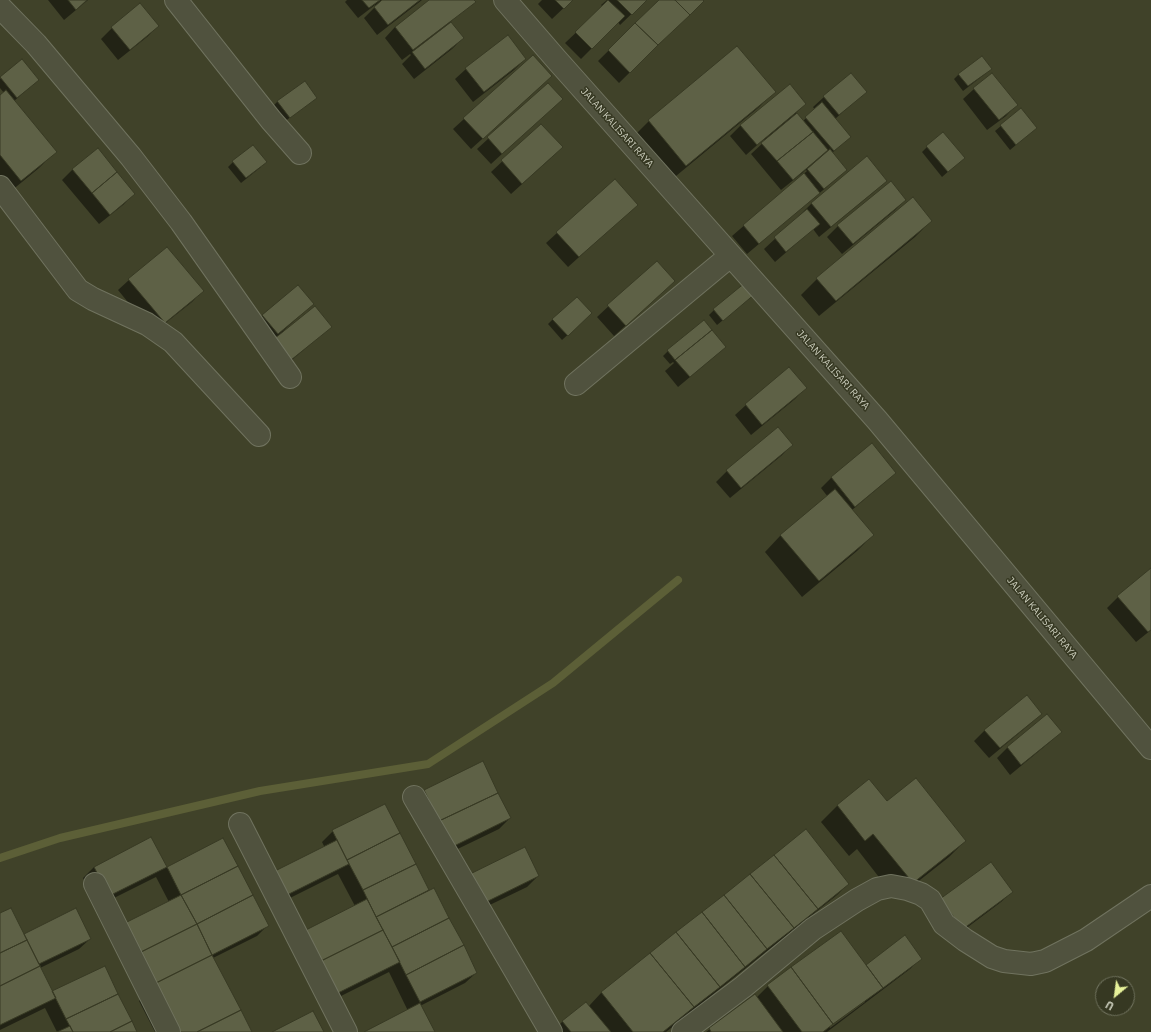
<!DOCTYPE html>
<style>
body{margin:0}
#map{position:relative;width:1151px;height:1032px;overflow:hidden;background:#404229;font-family:"IBM Plex Sans",sans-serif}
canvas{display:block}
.north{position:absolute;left:1095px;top:976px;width:40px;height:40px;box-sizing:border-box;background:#363822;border:1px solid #71735f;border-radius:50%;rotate:209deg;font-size:11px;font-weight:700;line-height:16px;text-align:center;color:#caccbb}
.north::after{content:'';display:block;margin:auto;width:14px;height:18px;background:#e7f29a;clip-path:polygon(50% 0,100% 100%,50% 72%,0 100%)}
</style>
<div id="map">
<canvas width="1151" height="1032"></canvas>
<div class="north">U</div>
</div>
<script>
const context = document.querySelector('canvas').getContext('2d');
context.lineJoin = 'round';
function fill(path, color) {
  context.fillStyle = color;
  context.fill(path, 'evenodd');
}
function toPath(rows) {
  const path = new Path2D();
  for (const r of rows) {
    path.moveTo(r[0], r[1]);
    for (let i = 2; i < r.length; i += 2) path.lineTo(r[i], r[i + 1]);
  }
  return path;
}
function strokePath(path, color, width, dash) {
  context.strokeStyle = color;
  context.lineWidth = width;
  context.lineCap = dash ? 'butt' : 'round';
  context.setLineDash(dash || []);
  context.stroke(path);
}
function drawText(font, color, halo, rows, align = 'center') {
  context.font = font + ' "IBM Plex Sans",sans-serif';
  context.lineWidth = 3;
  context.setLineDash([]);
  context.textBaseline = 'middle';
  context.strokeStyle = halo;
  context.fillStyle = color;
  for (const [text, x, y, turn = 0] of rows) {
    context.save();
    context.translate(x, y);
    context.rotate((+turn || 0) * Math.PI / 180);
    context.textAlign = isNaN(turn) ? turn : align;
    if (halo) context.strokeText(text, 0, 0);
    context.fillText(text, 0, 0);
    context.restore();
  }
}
const shadow = toPath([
 [48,0,88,0,64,20],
 [347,0,422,0,377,35,364,18,376,6,375,5,358,18,345,2],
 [431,0,473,0,474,1,450,22,463,38,452,49,414,79,402,64,411,55,410,54,402,60,385,38,395,27],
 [542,0,572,0,552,19,538,4],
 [607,0,646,0,620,25,618,22,581,59,565,43,603,7,601,5],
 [660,0,702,1,619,83,598,61],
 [140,5,158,26,147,37,118,60,101,39,112,28],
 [737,48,774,92,758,108,670,181,633,137,649,121],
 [525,59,514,70,473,102,455,79,466,69],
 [22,61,38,80,14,101,55,152,39,168,5,196,0,190,0,97,4,93,0,88,0,79],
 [851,74,865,92,835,119,850,136,832,153,841,175,747,254,732,236,807,171,806,170,781,190,751,154,765,141,764,139,746,155,730,136,741,125,805,104,796,113,803,121,815,110,813,107,824,97],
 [959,74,985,74,963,91,954,79],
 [548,84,562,99,491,164,477,149],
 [540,87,471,149,453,129,464,119],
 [974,89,1016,105,1006,116,987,130,963,99],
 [316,98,284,122,273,106,278,101],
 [1021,109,1036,128,1010,150,995,131],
 [541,125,551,158,511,194,491,172],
 [927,147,958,163,942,177,922,152],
 [867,158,886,181,875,191,819,237,813,229,775,262,764,249,801,215,801,214,811,204],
 [233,162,261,167,241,183,228,167],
 [73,169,134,194,123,205,99,224,62,180],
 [890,182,905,200,894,211,842,254,827,237,838,226],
 [626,215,568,267,546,243,557,233],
 [931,221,915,237,819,316,801,295,817,279],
 [656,262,663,292,614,336,597,317],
 [129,280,202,291,192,302,153,333,118,290],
 [298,286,313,304,283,331,285,332,330,326,319,337,280,370,278,337,277,336,267,344,252,326,262,315],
 [750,298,717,325,709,315,714,310],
 [586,318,562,340,548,324,553,319],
 [725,347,714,357,678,387,665,371,674,363,673,362,670,364,663,356,668,351],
 [805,388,795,399,751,435,735,415,746,405],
 [778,428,792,445,781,456,730,498,716,482,727,471],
 [872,444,895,473,884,483,852,510,873,535,857,551,802,597,765,552,780,536,828,497,821,488,831,478],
 [1151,569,1151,630,1136,642,1107,608,1118,597],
 [1041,713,1030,724,989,758,974,741,985,730],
 [1047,715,1060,732,1050,742,1010,775,997,758,1007,748],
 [482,762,510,818,499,829,441,857,413,801,424,791],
 [869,780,887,802,965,841,949,857,896,899,857,849,849,856,821,822,837,806],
 [384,805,428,891,476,973,465,983,420,1006,434,1032,366,1032,408,1011,389,972,323,1005,355,906,338,874,272,907,325,848,322,842,333,831],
 [151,839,167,868,223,839,268,925,257,936,213,958,251,1032,155,1032,139,1001,144,995,169,902,156,877,98,906,83,878,94,867],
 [538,876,527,887,469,915,456,888],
 [848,884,837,895,666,1032,552,1032,562,1022,586,1003,589,1006,601,993,651,954],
 [1012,892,1001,902,952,939,930,910],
 [0,914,24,935,90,939,79,949,40,968,52,992,136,1032,57,1032,45,1008,0,1030],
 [921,958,910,969,827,1032,706,1032,755,996,756,998,768,986,866,966],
 [865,1000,865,1002,830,1028,829,1026]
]);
const stream = toPath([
 [0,858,60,838,260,791,428,764,553,683,678,580]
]);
const building = toPath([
 [68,0,87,0,76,10,68,0],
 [362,0,380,0,369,8,362,0],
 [382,0,420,0,388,25,374,7,382,0],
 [429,0,474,0,476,2,413,50,395,27,429,0],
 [555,0,573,0,564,9,555,0],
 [608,0,625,16,592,49,575,32,608,0],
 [617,0,647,0,632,15,617,0],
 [659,0,675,0,690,15,658,45,635,23,659,0],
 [675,0,703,0,704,1,690,15,675,0],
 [140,3,159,26,130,50,111,27,140,3],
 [451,22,464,38,425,69,412,52,451,22],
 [635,23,658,45,630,73,608,50,635,23],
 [508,35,526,59,484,92,465,68,508,35],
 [737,46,776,92,686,166,648,120,737,46],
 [533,55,552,76,483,139,463,118,533,55],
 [982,56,992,69,968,86,958,74,982,56],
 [22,59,39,80,17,98,0,77,22,59],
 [851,73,867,92,839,115,823,96,851,73],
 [992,73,1018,105,999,120,973,88,992,73],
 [305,81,317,98,290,118,277,101,305,81],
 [548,83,563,99,502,154,487,137,548,83],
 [790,84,806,104,757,145,740,125,790,84],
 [6,90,57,152,21,181,0,155,0,95,6,90],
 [822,102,851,137,834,151,805,117,822,102],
 [1021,108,1037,128,1016,145,1000,125,1021,108],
 [797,113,813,132,777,161,761,143,797,113],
 [541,124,563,147,522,184,501,160,541,124],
 [813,132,828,150,793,180,777,161,813,132],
 [943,132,965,158,948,172,926,146,943,132],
 [253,145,267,162,246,178,232,161,253,145],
 [98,148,117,172,92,193,72,169,98,148],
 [830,149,847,170,824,189,807,169,830,149],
 [867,156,887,181,831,227,811,203,867,156],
 [117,172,135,194,110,215,92,193,117,172],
 [804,173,820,193,759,244,743,225,804,173],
 [615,179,638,205,579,257,556,232,615,179],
 [891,181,906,200,853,244,837,225,891,181],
 [913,197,932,221,836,301,816,278,913,197],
 [807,209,820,224,786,252,774,237,807,209],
 [167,247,204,291,165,323,128,279,167,247],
 [657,261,675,281,626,326,607,305,657,261],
 [746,282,756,293,723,321,713,309,746,282],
 [298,285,314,304,278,334,262,315,298,285],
 [577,297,592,313,568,336,552,319,577,297],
 [315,306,332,327,291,360,274,339,315,306],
 [704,320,712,330,675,360,667,350,704,320],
 [712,330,726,347,690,377,675,360,712,330],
 [789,367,807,388,762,425,745,404,789,367],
 [778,427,793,445,741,488,726,470,778,427],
 [872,443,896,473,855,507,831,477,872,443],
 [835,489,874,535,819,581,780,535,835,489],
 [1151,568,1151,630,1148,632,1117,596,1151,568],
 [1027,695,1042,714,1000,748,984,730,1027,695],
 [1047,714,1062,732,1021,765,1007,747,1047,714],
 [483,761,498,793,439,821,424,790,483,761],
 [916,778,966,841,913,883,873,834,865,841,837,805,869,779,887,801,916,778],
 [498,793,511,818,452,847,439,821,498,793],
 [385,804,400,833,347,860,332,830,385,804],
 [806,829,849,884,818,909,774,855,806,829],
 [400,833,416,864,363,890,347,860,400,833],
 [151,837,167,867,109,896,94,867,151,837],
 [223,838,238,866,181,895,167,867,223,838],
 [337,840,349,864,283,897,271,873,337,840],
 [525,847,539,876,480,905,466,876,525,847],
 [774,855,818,909,794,928,750,874,774,855],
 [991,862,1013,892,963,929,940,899,991,862],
 [416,864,429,890,376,917,363,890,416,864],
 [238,866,253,895,197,924,181,895,238,866],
 [750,874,794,928,767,949,724,895,750,874],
 [434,888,449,918,392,947,376,917,434,888],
 [181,895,197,924,139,953,123,924,181,895],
 [253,895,269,926,212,955,197,924,253,895],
 [724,895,767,949,745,967,702,912,724,895],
 [367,899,383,930,317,963,302,932,367,899],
 [11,908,27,940,0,953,0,913,11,908],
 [76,908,91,939,39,964,24,934,76,908],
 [702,912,745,967,720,987,676,932,702,912],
 [449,918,464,945,406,975,392,947,449,918],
 [197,924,212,955,154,984,139,953,197,924],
 [383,930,400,962,334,995,317,963,383,930],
 [841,931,883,988,833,1024,791,967,841,931],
 [676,932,720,987,694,1007,650,953,676,932],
 [905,935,922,959,883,988,866,965,905,935],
 [27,940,40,966,0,986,0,953,27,940],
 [464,945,477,973,420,1002,406,975,464,945],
 [650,953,694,1007,663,1032,633,1032,601,992,650,953],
 [212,955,241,1010,197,1032,179,1032,154,984,212,955],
 [40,966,56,998,0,1025,0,986,40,966],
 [105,966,118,994,66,1019,52,991,105,966],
 [791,967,833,1024,823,1032,802,1032,767,985,791,967],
 [118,994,132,1021,110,1032,73,1032,66,1019,118,994],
 [755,994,783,1032,711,1032,709,1028,755,994],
 [586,1002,611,1032,571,1032,562,1021,586,1002],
 [420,1003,435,1032,364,1032,420,1003],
 [241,1010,252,1032,197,1032,241,1010],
 [313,1011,324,1032,272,1032,313,1011],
 [132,1021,137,1032,110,1032,132,1021],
 [70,1026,73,1032,57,1032,70,1026]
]);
const minor = toPath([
 [176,0,271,120,300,153],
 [505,0,556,59,877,420,1151,748],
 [0,7,36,44,131,157,181,222,290,377],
 [0,187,78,290,93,299,147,324,173,342,259,435],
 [576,384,730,256],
 [414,797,551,1032],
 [240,824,346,1032],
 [95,884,169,1032],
 [683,1032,743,987,813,929,857,900,877,889,891,886,907,889,921,894,930,900,944,924,965,940,992,957,1004,961,1031,964,1045,961,1086,940,1151,896]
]);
const streetNames = [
 ["JALAN KALISARI RAYA",617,128,48],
 ["JALAN KALISARI RAYA",833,370,48],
 ["JALAN KALISARI RAYA",1042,618,50]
];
fill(shadow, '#0007');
strokePath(stream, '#5c5f37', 8);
fill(building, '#5e6146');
strokePath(building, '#383a24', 1);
strokePath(minor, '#70735f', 24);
strokePath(minor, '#50523e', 22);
drawText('10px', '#caccbb', '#363822', streetNames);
</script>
